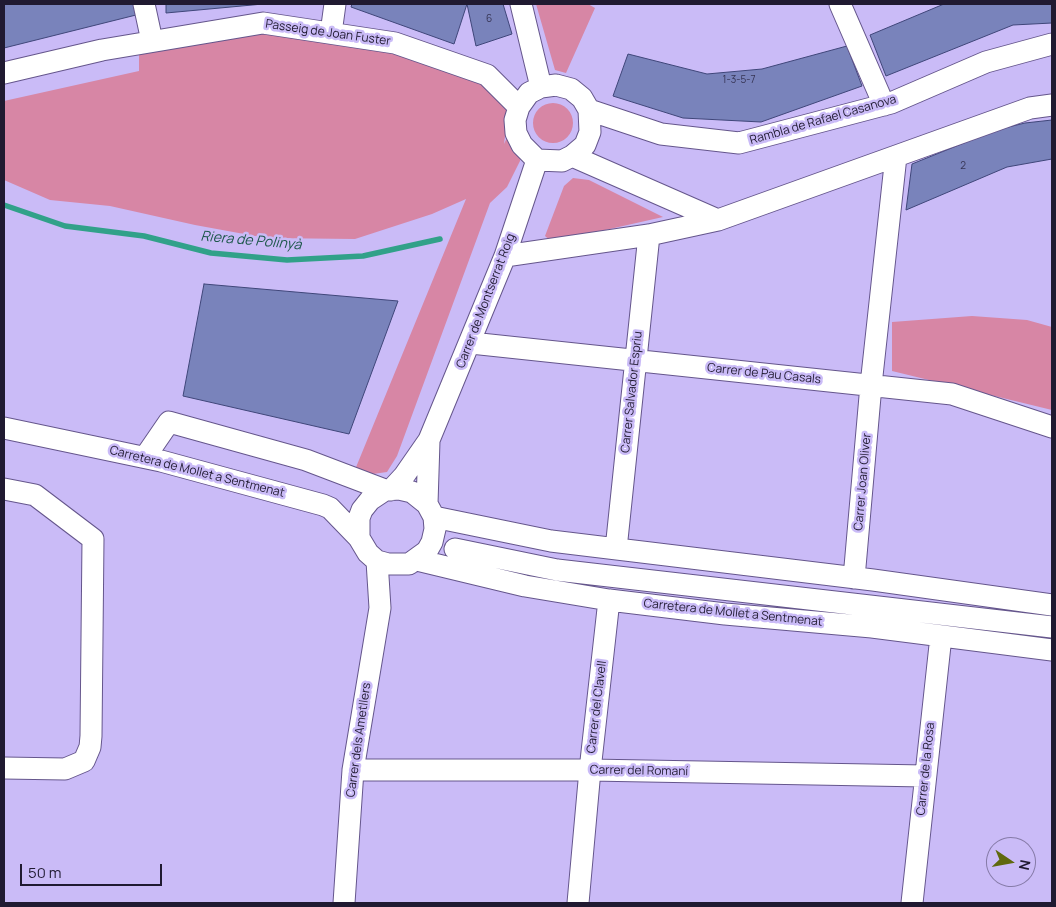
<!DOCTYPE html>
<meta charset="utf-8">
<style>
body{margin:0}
#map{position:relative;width:1056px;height:907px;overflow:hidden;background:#cabbf7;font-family:Manrope,sans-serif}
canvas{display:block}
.frame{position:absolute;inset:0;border:5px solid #201a31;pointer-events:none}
.north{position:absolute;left:986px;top:837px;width:50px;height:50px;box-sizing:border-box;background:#cabbf7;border:1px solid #867ba8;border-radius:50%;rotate:102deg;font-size:14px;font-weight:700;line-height:20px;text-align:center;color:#201a31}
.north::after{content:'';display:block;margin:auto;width:18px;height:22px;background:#60690e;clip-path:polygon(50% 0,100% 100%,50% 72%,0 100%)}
.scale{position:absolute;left:20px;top:864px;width:142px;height:22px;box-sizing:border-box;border:2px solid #201a31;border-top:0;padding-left:6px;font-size:15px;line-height:18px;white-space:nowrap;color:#201a31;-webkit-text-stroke:4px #cabbf7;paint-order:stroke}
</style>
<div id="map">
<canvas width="1056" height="907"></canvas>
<div class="frame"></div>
<div class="north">N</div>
<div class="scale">50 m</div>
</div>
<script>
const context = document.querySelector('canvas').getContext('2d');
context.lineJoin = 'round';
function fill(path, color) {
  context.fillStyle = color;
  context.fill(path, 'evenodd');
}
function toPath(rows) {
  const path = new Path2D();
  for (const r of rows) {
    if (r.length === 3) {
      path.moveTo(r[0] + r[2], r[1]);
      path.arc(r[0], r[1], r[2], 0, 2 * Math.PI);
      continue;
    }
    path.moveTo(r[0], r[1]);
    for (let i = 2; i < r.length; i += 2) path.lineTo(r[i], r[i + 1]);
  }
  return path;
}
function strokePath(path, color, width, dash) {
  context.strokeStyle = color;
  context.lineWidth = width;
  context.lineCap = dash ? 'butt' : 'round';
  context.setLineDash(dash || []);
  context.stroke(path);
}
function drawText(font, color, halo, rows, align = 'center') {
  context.font = font + ' Manrope,sans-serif';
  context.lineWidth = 5;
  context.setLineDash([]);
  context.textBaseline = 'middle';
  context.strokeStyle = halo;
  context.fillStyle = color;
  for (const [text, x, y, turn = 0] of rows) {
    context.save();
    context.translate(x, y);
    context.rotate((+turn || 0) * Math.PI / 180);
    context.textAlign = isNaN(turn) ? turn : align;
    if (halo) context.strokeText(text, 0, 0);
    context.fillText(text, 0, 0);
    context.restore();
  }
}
const green = toPath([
 [536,4,588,4,595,8,566,73,555,70],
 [263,30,393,51,481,82,508,112,504,144,515,120,522,145,520,161,507,187,490,203,397,456,387,472,352,477,466,199,432,214,355,239,266,238,195,225,110,206,50,200,4,180,4,101,139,71,139,51],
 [553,123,20],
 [573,178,589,180,663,217,552,242,545,236,564,186],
 [972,316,1027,320,1052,327,1052,410,892,371,892,322]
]);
const stream = toPath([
 [4,205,65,226,144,236,211,253,287,260,363,256,440,239]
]);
const building = toPath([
 [4,4,133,4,136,15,4,48,4,4],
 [166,4,263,4,166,13,166,4],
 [352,4,467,4,454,44,351,7,352,4],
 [467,4,503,4,512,34,476,46,467,4],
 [944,4,1052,4,1052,23,1013,25,886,76,870,35,944,4],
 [847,46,862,86,761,122,683,118,613,96,628,54,707,74,762,69,847,46],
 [1052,120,1052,159,1007,167,906,210,912,164,996,130,1025,123,1052,120],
 [204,284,398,301,349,434,183,396,204,284]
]);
const minor = toPath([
 [144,4,152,41],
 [521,4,541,87],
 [840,4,884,105],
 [331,33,335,4],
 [4,73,102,50,263,23,395,43,487,75,519,107],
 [556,85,571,89,582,98,589,110,590,132,585,145,572,156,562,161,537,160,522,145,516,133,515,120,519,107,529,93,541,87,556,85],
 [589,110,661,134,739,143,891,103,986,62,1052,44],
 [572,156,718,220],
 [505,256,649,235,718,220,1030,108,1052,105],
 [471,343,952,394,1052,427],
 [4,428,161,461,323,505,330,508,359,538,368,553,377,561,388,564,409,564,427,551,432,542,435,529,434,517,427,504,412,492,399,489,385,490,370,500,362,510,359,518,359,538],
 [145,457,169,422,306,460,385,490],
 [4,489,35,495,93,539,91,736,90,747,84,761,65,769,4,768],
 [391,490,404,476,429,440,505,256,537,160],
 [427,504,429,441],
 [434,517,551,541,873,580,1052,605],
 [455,549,557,570,1052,627],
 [616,549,649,235],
 [417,560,525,586,609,600,725,614,872,627,1052,650],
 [854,578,871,385,896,156],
 [353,770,590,770,925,776],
 [344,903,353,770,380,608,377,561],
 [578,903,590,770,609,600],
 [912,903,941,636]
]);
const numberNames = [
 ["6",489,19],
 ["1-3-5-7",739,80],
 ["2",963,166]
];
const streetNames = [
 ["Passeig de Joan Fuster",328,33,8],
 ["Rambla de Rafael Casanova",823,120,-16],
 ["Carrer de Montserrat Roig",486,301,-69],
 ["Carrer de Pau Casals",764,374,6],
 ["Carrer Salvador Espriu",632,392,-84],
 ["Carretera de Mollet a Sentmenat",197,472,14],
 ["Carrer Joan Oliver",863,482,-85],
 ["Carretera de Mollet a Sentmenat",733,613,6],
 ["Carrer del Clavell",597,707,-83],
 ["Carrer dels Ametllers",359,740,-82],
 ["Carrer de la Rosa",926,769,-84],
 ["Carrer del Romaní",639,771,1]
];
const waterNames = [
 ["Riera de Polinyà",251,241,5]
];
fill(green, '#d786a5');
strokePath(stream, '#31a189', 5.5);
fill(building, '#7983bb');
strokePath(building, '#3f4679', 1);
strokePath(minor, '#65568c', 23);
strokePath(minor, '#fff', 21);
drawText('10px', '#363454', null, numberNames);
drawText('12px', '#201a31', '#cabbf7', streetNames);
drawText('italic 14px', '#1c574a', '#cabbf7', waterNames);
</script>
